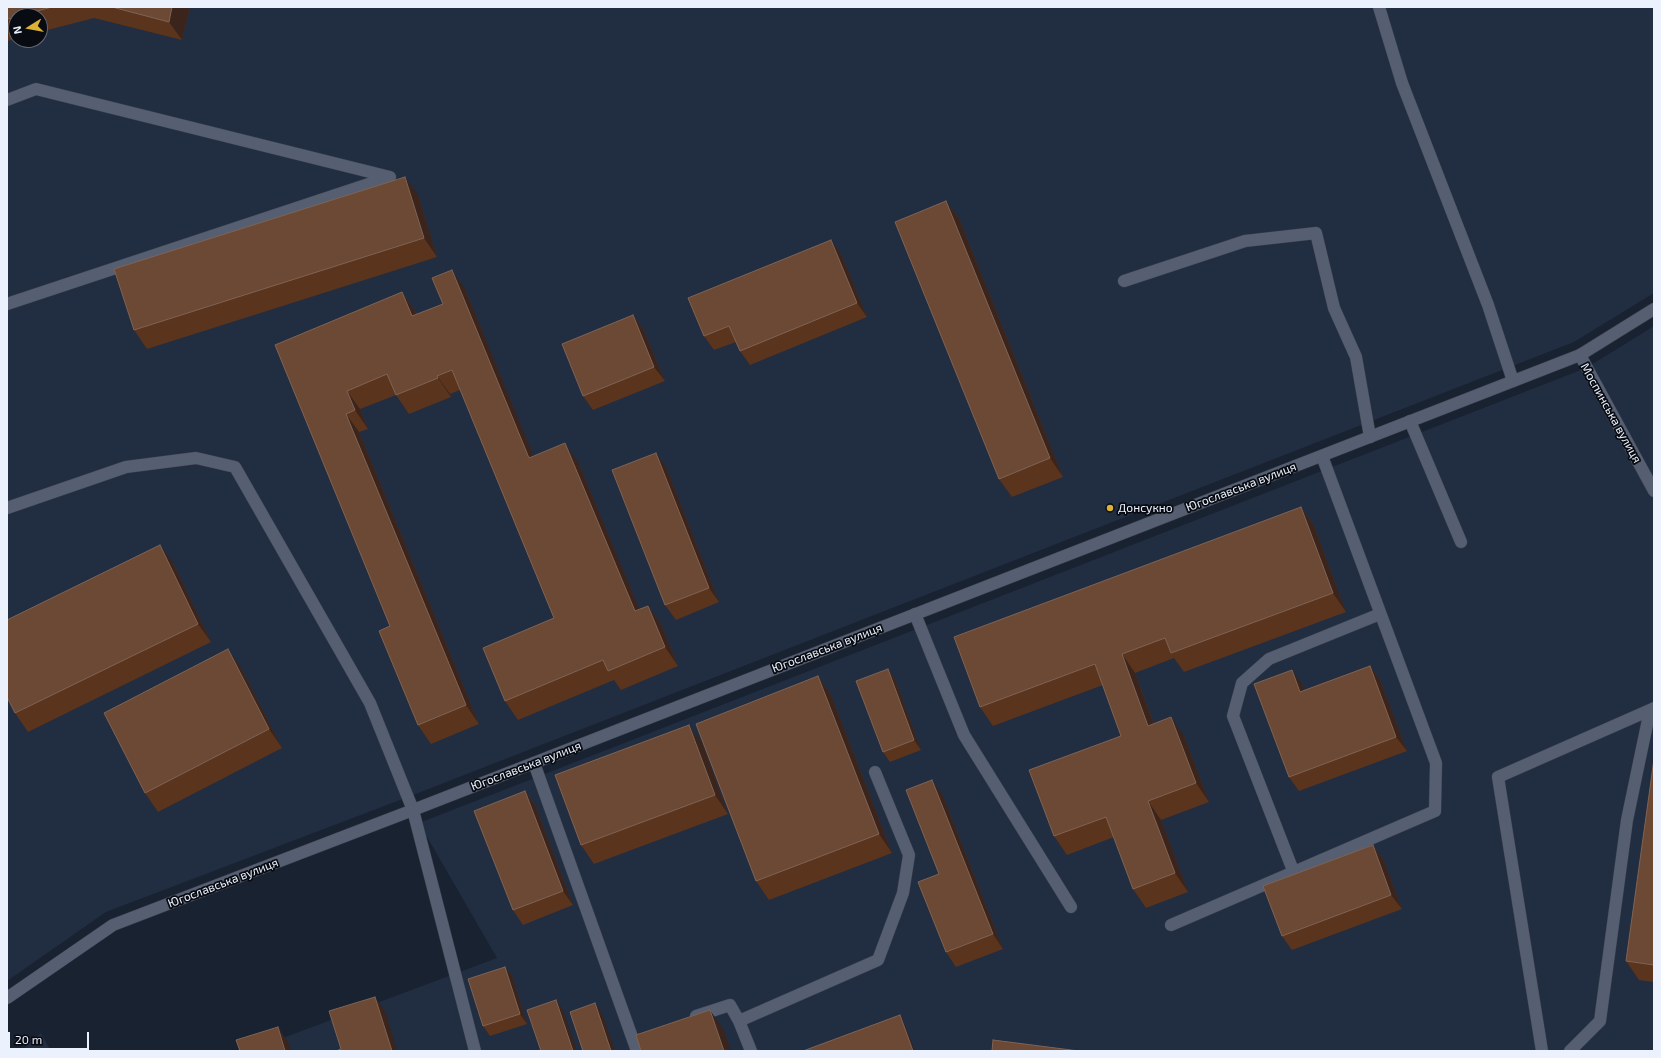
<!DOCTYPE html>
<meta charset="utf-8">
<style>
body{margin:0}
#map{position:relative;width:1661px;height:1058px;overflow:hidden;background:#192231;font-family:"Exo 2",sans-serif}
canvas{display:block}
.frame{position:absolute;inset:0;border:8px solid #ecf2fd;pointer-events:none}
.north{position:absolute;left:8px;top:8px;width:40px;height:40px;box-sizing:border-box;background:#080b12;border:1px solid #636770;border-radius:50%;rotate:259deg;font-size:11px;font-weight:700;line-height:16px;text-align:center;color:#ecf2fd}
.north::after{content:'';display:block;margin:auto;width:14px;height:18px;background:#dbb233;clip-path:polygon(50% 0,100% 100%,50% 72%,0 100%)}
.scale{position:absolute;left:8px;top:1032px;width:81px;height:18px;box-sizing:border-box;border:2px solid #ecf2fd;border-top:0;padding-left:5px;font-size:12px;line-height:14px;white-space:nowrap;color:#ecf2fd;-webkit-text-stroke:3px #080b12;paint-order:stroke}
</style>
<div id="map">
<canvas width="1661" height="1058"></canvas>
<div class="frame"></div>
<div class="north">N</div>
<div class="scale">20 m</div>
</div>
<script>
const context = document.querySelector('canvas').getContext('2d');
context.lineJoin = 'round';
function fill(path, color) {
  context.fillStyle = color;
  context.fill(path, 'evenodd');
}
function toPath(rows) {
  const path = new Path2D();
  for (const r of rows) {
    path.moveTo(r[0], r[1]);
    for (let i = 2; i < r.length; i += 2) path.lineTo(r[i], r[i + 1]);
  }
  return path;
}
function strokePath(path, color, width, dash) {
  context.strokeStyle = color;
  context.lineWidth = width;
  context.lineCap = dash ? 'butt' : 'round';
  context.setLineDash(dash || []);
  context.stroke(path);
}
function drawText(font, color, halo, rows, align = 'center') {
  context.font = font + ' "Exo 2",sans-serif';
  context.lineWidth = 3.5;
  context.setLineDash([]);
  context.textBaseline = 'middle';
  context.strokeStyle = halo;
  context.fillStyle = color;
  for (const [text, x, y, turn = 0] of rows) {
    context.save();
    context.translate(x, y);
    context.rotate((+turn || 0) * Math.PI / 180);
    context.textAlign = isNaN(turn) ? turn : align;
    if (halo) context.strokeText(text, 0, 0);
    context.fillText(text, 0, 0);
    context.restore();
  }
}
const built = toPath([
 [7,7,1654,7,1654,293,1574,342,408,797,106,912,7,981],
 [16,16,40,16,40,40,16,40],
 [1654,326,1654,1051,248,1051,497,958,419,823,1586,368],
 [41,1033,51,1051,21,1051]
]);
const lane = toPath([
 [1379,7,1402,83,1488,305,1513,381],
 [7,100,36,89,390,177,7,304],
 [1124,281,1245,241,1316,233,1334,308,1356,357,1370,437],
 [1410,421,1461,542],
 [7,508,126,467,196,458,235,467,370,703,413,810,475,1051],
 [915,614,964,735,1071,907],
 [534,763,637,1051],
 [1294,873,1233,716,1242,683,1269,659,1380,614],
 [1171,925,1435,811,1436,763,1322,456],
 [696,1016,730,1005,739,1021,751,1051],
 [739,1021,878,960,903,893,909,855,875,772],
 [1542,1051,1498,777,1650,710],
 [1570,1051,1600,1021,1627,820,1650,710,1654,708]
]);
const street = toPath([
 [1580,355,1654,491]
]);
const secondary = toPath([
 [7,998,113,925,413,810,1580,355,1654,309]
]);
const wall = toPath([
 [7,7,190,7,182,40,94,18,40,32,40,16,16,16,16,39,7,41],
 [418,195,437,257,147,349,134,330],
 [946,201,959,219,1063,477,1012,497,999,479],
 [841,254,867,317,750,365,740,351,736,342,714,350,704,336],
 [465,289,533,456,578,462,639,609,648,606,661,624,678,666,621,690,614,680,518,720,505,701,554,618,460,390,450,394,451,397,409,414,396,395,360,409,368,429,359,432,479,724,431,744,418,725,390,626,275,345,402,292,415,311,417,314,443,304],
 [633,315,643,329,665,381,593,410,583,396],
 [666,467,719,602,676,620,665,605],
 [1301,507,1314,526,1346,612,1184,672,1174,658,1135,673,1154,724,1184,736,1209,802,1161,820,1188,892,1146,908,1133,889,1114,837,1067,855,1054,836,1121,736,1103,685,993,726,980,707],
 [173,563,211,642,28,732,15,713],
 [1370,666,1380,680,1407,751,1299,791,1289,777,1302,684,1304,690],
 [241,668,282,748,158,812,145,793],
 [888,669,895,679,921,750,890,762,883,752],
 [818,676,831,695,892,853,769,900,756,881],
 [702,743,728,814,594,864,581,845],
 [1654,759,1654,982,1639,980,1626,961],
 [525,791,535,805,573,905,523,925,513,910],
 [942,794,1003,949,956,967,946,952,939,874],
 [1373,845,1383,859,1402,909,1292,950,1282,936],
 [505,967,512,976,527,1024,490,1036,483,1026]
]);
const shadedWall = toPath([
 [172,7,190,7,182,40,169,22],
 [405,177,418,195,437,257,424,238],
 [946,201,959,219,1063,477,1050,458],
 [831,240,841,254,867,317,857,303],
 [452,270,465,289,542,477,529,458],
 [402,292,415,311,425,335,412,316],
 [633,315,643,329,665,381,654,367],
 [437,376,450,394,451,397,438,378],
 [347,391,360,409,368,429,355,410],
 [346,414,359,432,479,724,466,705],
 [565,443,578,462,648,630,635,611],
 [656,453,666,467,719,602,709,588],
 [1301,507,1314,526,1346,612,1333,593],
 [160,545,173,563,211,642,198,624],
 [648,606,661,624,678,666,665,647],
 [228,649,241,668,282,748,269,729],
 [1122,654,1135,673,1161,744,1148,726],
 [1370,666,1380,680,1407,751,1396,737],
 [888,669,895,679,921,750,914,740],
 [1292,670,1302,684,1310,706,1300,692],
 [818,676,831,695,892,853,879,834],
 [1171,717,1184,736,1209,802,1196,783],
 [689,725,702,743,728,814,715,795],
 [932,780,942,794,1003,949,993,934],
 [525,791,535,805,573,905,563,891],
 [1148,801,1161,820,1188,892,1175,873],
 [1373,845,1383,859,1402,909,1391,895],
 [505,967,512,976,527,1024,520,1014],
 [375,997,385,1011,397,1051,392,1051],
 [556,1000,563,1010,577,1051,573,1051],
 [595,1003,602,1013,615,1051,611,1051],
 [710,1010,723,1029,731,1051,724,1051],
 [900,1015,903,1020,915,1051,913,1051],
 [278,1027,288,1042,291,1051,285,1051]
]);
const building = toPath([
 [7,7,52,7,19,16,16,16,16,17,7,19,7,7],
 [112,7,172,7,169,22,112,7],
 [405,177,424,238,134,330,114,269,405,177],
 [946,201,1050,458,999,479,895,222,946,201],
 [831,240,857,303,740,351,729,326,704,336,688,298,831,240],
 [452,270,529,458,565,443,635,611,648,606,665,647,608,671,603,660,505,701,483,648,554,618,452,370,437,376,438,378,396,395,387,374,347,391,355,410,346,414,466,705,418,725,379,631,390,626,275,345,402,292,412,316,443,304,432,278,452,270],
 [633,315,654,367,583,396,562,344,633,315],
 [656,453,709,588,665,605,612,470,656,453],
 [1301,507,1333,593,1171,653,1165,638,1122,654,1148,726,1171,717,1196,783,1148,801,1175,873,1133,889,1106,817,1054,836,1029,770,1121,736,1095,664,980,707,954,637,1301,507],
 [160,545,198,624,15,713,7,697,7,620,160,545],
 [228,649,269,729,145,793,104,713,228,649],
 [1370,666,1396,737,1289,777,1254,684,1292,670,1300,692,1370,666],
 [888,669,914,740,883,752,856,681,888,669],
 [818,676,879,834,756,881,696,724,818,676],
 [689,725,715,795,581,845,555,775,689,725],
 [1654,759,1654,965,1626,961,1654,759],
 [932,780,993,934,946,952,918,882,939,874,906,790,932,780],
 [525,791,563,891,513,910,474,811,525,791],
 [1373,845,1391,895,1282,936,1263,886,1373,845],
 [505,967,520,1014,483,1026,468,979,505,967],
 [375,997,392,1051,336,1051,341,1049,329,1011,375,997],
 [556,1000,573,1051,541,1051,527,1010,556,1000],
 [595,1003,611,1051,583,1051,570,1012,595,1003],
 [710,1010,724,1051,641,1051,636,1035,710,1010],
 [900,1015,913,1051,803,1051,900,1015],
 [278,1027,285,1051,240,1051,236,1040,278,1027],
 [993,1040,1079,1051,992,1051,993,1040]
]);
const markers = [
 [1110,508,4,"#dbb233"]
];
const streetNames = [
 ["Моспинська вулиця",1611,413,61],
 ["Югославська вулиця",1241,487,-21],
 ["Югославська вулиця",827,648,-21],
 ["Югославська вулиця",526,766,-21],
 ["Югославська вулиця",223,883,-21]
];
const poiNames = [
 ["Донсукно",1118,508]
];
fill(built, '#212d41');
strokePath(lane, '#383e4a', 13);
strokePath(street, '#383e4a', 13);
strokePath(secondary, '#383e4a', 13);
strokePath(lane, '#555f71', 12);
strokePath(street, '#555f71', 12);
strokePath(secondary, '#555f71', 12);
fill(wall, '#5b341d');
fill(shadedWall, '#3a241b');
fill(building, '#6b4935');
strokePath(building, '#7f6354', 1);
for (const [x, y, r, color] of markers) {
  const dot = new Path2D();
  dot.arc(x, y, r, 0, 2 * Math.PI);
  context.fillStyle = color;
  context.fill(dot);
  strokePath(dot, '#080b12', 1.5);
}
drawText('12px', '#ecf2fd', '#080b12', streetNames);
drawText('12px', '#ecf2fd', '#080b12', poiNames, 'left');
</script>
